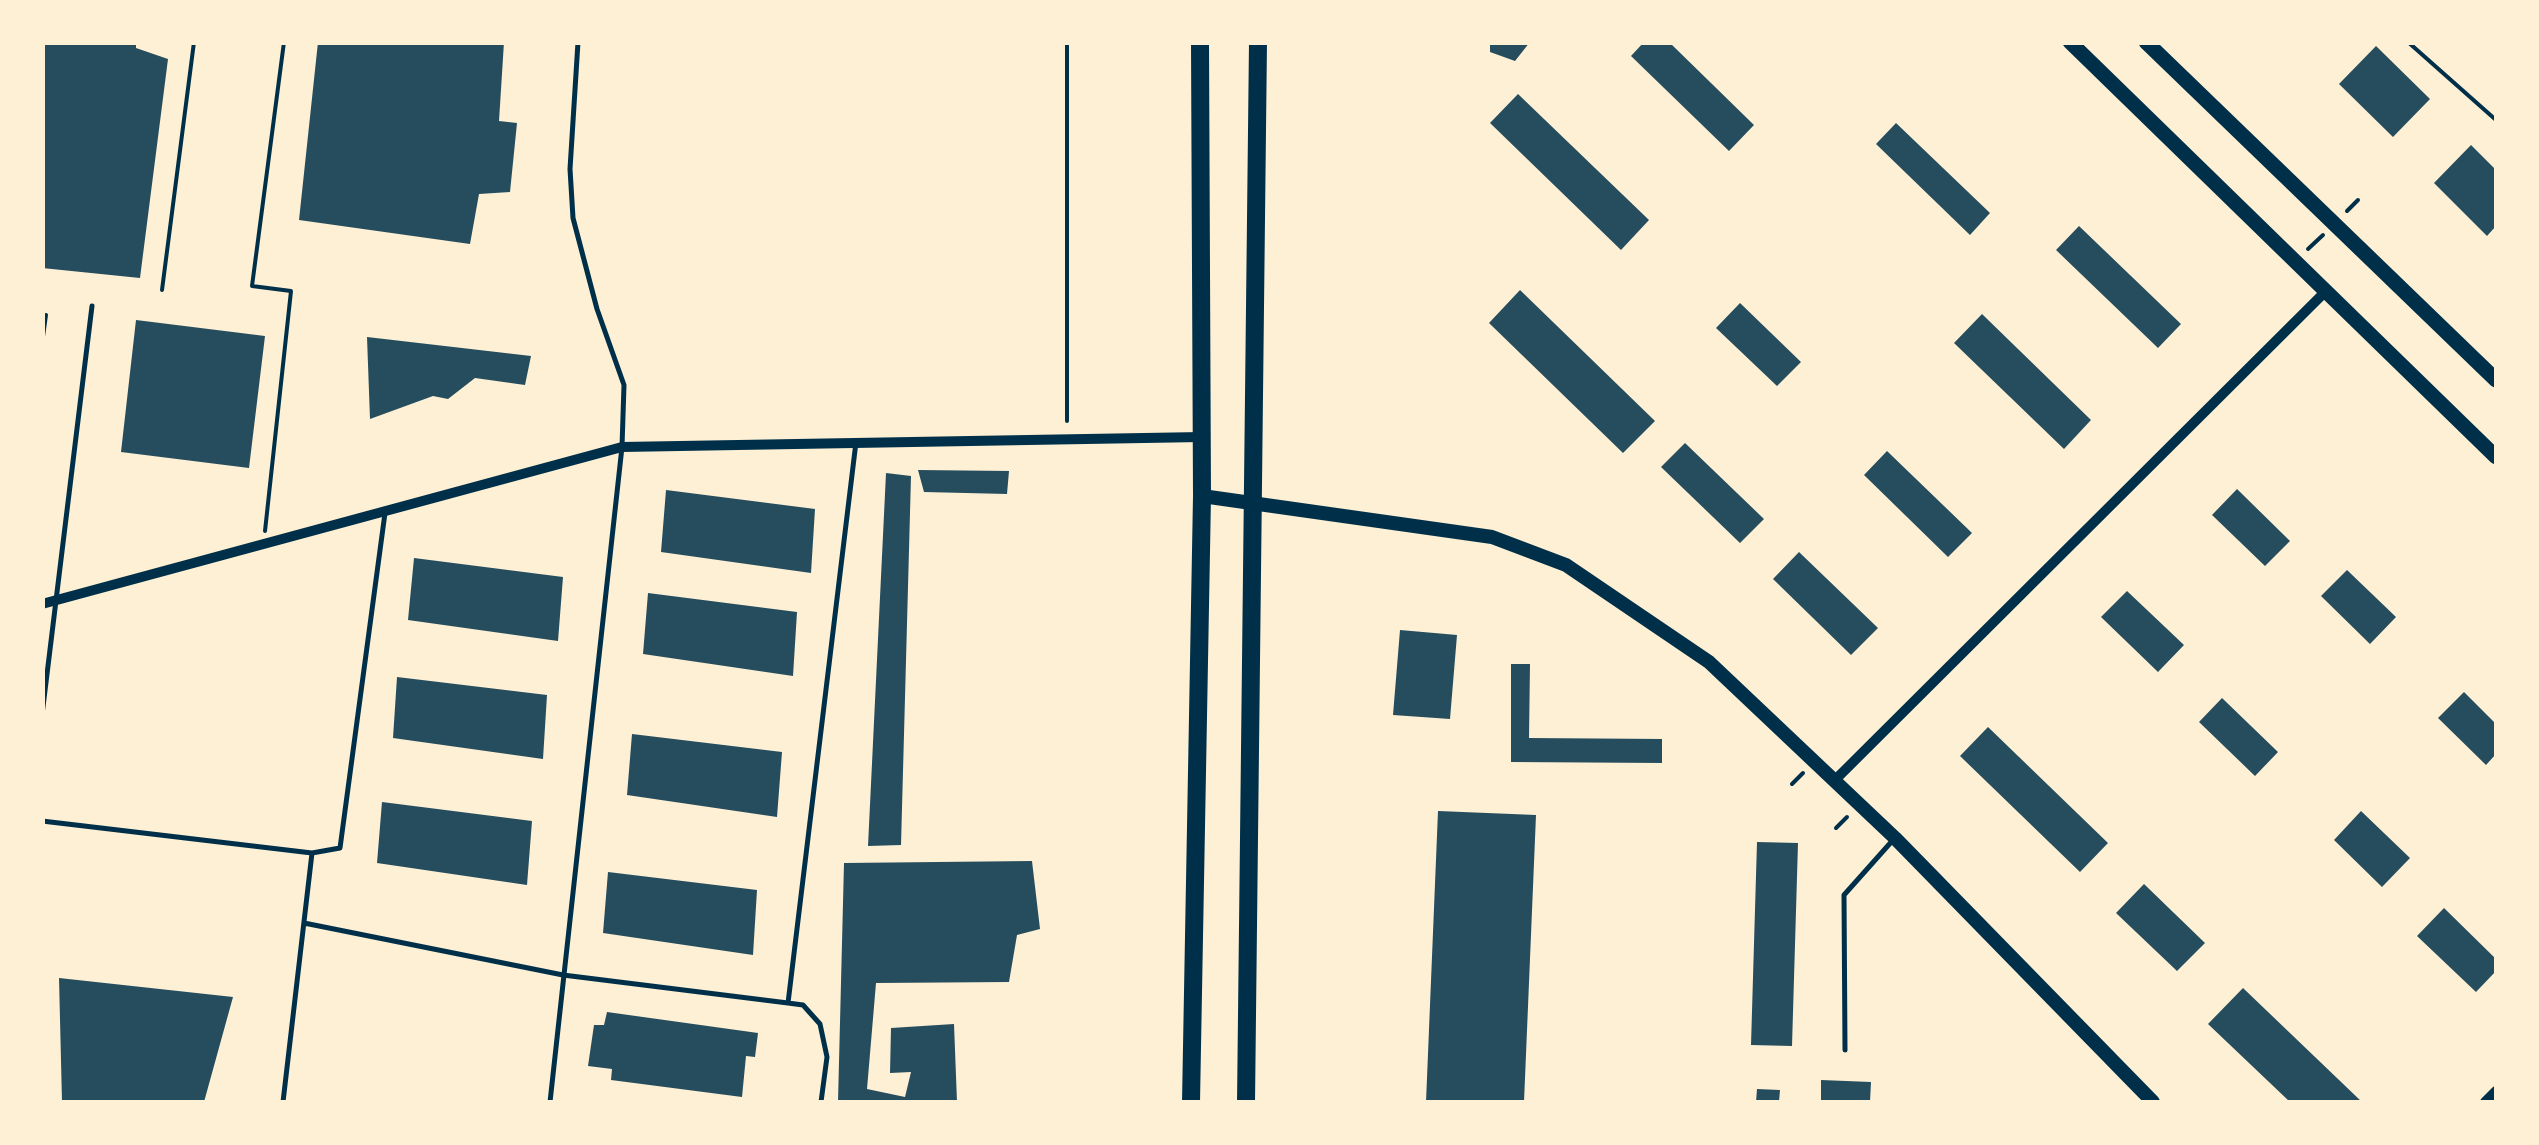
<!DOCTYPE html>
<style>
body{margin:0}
#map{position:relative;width:2539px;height:1145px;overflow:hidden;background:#fdf0d5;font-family:"Zilla Slab",serif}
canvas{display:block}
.frame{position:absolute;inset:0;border:45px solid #fdf0d5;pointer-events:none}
</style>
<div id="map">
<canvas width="2539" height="1145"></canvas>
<div class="frame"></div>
</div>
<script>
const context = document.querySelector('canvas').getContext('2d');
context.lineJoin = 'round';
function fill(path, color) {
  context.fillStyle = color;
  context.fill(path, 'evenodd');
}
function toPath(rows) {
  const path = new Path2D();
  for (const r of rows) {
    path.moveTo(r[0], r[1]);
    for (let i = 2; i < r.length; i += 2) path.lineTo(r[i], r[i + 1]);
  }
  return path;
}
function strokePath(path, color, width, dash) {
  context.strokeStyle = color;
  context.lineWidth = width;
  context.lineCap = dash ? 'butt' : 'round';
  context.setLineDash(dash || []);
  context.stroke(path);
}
const building = toPath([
 [42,42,136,42,136,48,168,59,140,278,42,268],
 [318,42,504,42,499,121,517,123,510,192,479,194,470,244,299,220],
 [1490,42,1530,42,1515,61,1490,52],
 [1644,42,1669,42,1754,125,1729,151,1631,56],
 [2376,46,2430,99,2393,137,2339,84],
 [1518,94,1649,220,1621,250,1490,123],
 [1896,123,1990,213,1970,235,1876,144],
 [2471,145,2496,170,2496,226,2487,236,2434,183],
 [2079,226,2181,324,2158,348,2056,250],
 [1520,290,1655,421,1623,453,1489,323],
 [1740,303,1801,362,1777,386,1716,328],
 [1982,314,2091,420,2064,449,1954,343],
 [136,320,265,336,249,468,121,452],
 [367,337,531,356,525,385,475,378,448,399,433,396,370,419],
 [1685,443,1764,519,1740,543,1661,467],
 [1887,451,1972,533,1948,557,1864,475],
 [918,470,1009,471,1007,494,924,492],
 [886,473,911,476,901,845,868,846],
 [2237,489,2290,541,2265,566,2212,515],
 [666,490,815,509,811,573,661,552],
 [1799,552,1878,628,1851,655,1773,579],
 [414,558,563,577,558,641,408,620],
 [2347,570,2396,617,2370,644,2321,596],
 [2127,591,2184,645,2158,672,2101,617],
 [648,593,797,612,793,676,643,654],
 [1400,630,1457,635,1450,719,1393,715],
 [1511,664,1530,664,1529,738,1662,739,1662,763,1511,762],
 [397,677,547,695,543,759,393,738],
 [2464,692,2496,724,2496,754,2486,765,2438,718],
 [2222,698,2278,752,2255,776,2199,722],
 [1988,727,2108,843,2080,872,1960,756],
 [632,734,782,752,777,817,627,795],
 [382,802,532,821,527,885,377,863],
 [1438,811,1536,815,1524,1102,1426,1102],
 [2361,811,2410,858,2382,887,2334,840],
 [1757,842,1798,843,1792,1046,1751,1045],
 [1032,861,1040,929,1017,935,1009,982,876,983,867,1089,905,1097,911,1072,890,1073,891,1028,954,1024,957,1102,838,1102,844,863],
 [608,872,757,890,753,955,603,933],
 [2144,884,2205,943,2177,971,2116,913],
 [2444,908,2496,959,2496,971,2476,992,2417,936],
 [59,978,233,997,204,1102,62,1102],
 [2243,988,2362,1102,2290,1102,2208,1024],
 [607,1012,758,1033,755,1057,746,1056,742,1097,611,1080,612,1069,588,1066,594,1025,604,1025],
 [1821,1080,1871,1082,1870,1102,1821,1102],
 [1757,1089,1780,1090,1779,1102,1756,1102]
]);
const path = toPath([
 [1067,42,1067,421],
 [2408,42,2496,120],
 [2347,211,2358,200],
 [2308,249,2323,235],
 [162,290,194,42],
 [42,317,46,315,42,344],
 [265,531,291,291,252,286,284,42],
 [1792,784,1803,773],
 [1836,828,1847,817]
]);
const service = toPath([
 [42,715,92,306],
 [42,821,312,853,283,1102],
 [312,853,340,848,385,513],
 [304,923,563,975,788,1003,856,442],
 [788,1003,803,1005,820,1024,827,1057,821,1102],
 [1845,1050,1844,895,1893,840],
 [550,1102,622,447,624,385,597,309,573,218,570,169,578,42]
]);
const minor = toPath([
 [42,604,622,447,1202,437],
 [1835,780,2326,291],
 [2485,1102,2496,1091]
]);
const tertiary = toPath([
 [1202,496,1492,537,1566,565,1709,662,1895,838,2153,1102]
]);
const secondary = toPath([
 [2070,42,2496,457],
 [2146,42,2496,380]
]);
const primary = toPath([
 [1191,1102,1202,496,1200,42],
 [1246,1102,1258,42]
]);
fill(building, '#264d5e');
strokePath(path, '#003049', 4);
strokePath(service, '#003049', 5);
strokePath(minor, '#003049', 10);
strokePath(tertiary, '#003049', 14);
strokePath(secondary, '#003049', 15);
strokePath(primary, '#003049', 18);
</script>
